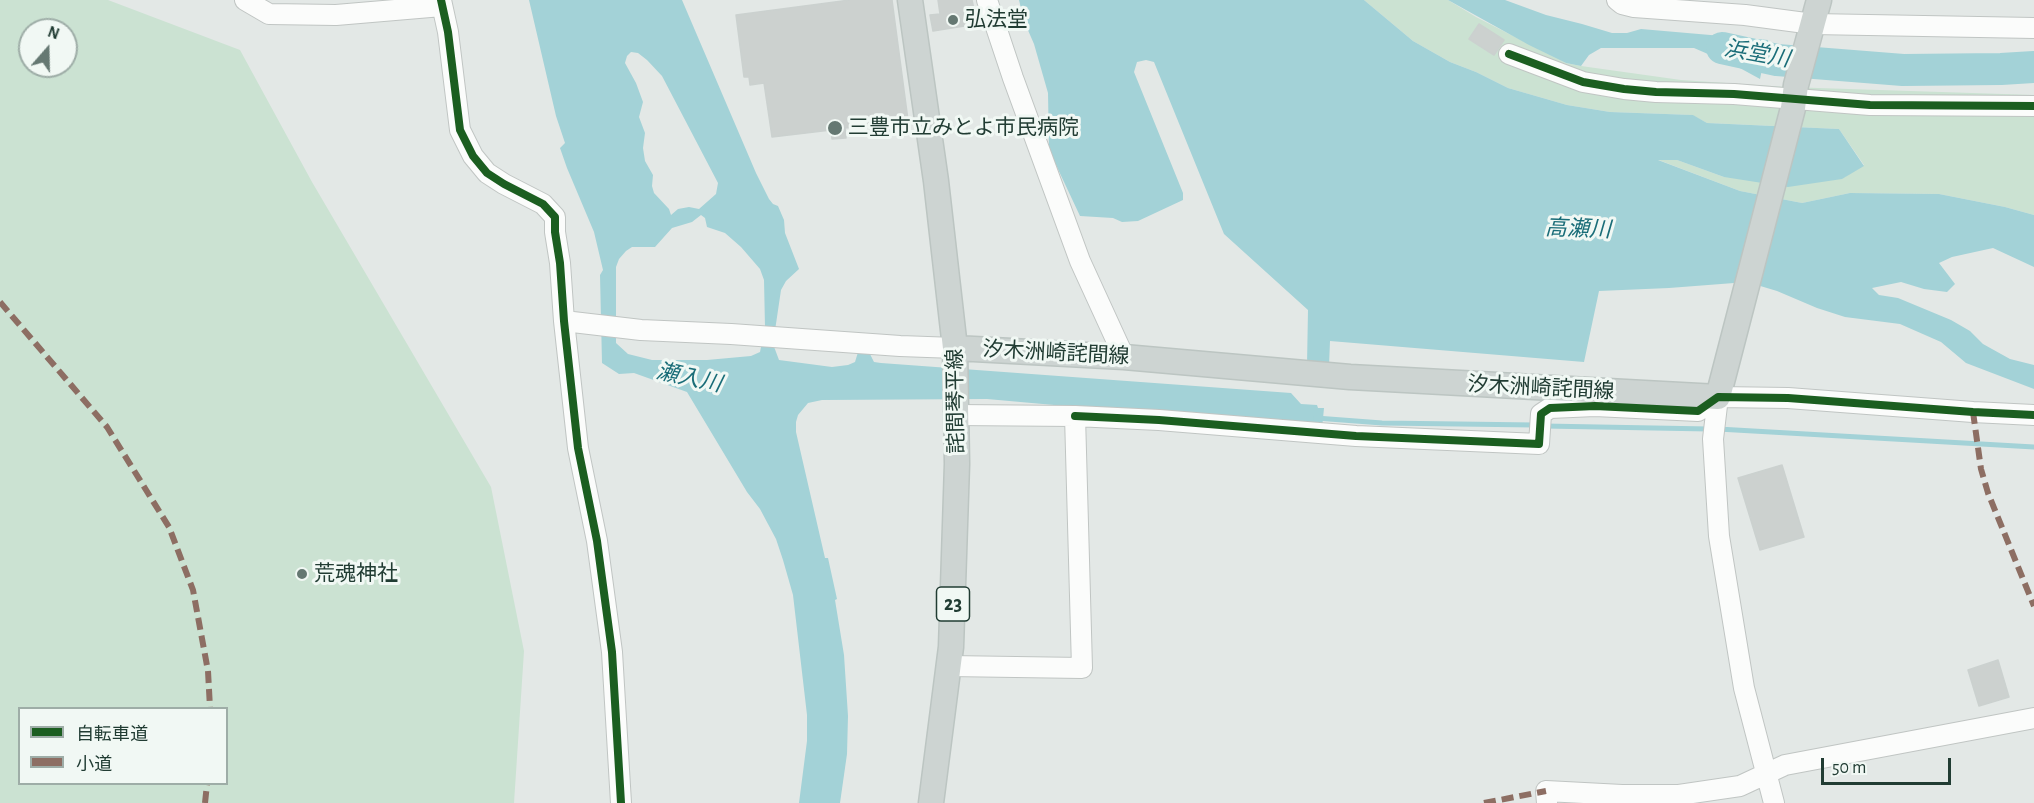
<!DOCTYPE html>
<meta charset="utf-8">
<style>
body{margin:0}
#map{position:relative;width:2034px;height:803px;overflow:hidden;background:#e3e8e6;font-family:"Alegreya Sans","Noto Sans JP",sans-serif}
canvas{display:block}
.legend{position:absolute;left:18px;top:707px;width:210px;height:78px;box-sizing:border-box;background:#f1f8f4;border:2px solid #9eada7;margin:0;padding:8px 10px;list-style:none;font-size:18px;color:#213c33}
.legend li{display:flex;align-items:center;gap:12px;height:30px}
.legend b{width:30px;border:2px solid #9eada7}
.north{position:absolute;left:18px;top:18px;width:60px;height:60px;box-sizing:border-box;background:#f1f8f4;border:2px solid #9eada7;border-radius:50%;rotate:20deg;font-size:16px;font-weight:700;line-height:24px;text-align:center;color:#213c33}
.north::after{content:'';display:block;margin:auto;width:21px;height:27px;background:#657872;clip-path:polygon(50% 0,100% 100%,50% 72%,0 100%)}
.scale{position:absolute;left:1821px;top:758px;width:130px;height:27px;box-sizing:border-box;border:3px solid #213c33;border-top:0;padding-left:8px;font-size:18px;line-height:21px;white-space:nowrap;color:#213c33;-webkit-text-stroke:4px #f1f8f4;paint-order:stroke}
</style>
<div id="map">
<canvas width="2034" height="803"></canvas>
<ul class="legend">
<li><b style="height:8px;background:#1b5e20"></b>自転車道</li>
<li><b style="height:8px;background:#8d6e63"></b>小道</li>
</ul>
<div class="north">N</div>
<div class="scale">50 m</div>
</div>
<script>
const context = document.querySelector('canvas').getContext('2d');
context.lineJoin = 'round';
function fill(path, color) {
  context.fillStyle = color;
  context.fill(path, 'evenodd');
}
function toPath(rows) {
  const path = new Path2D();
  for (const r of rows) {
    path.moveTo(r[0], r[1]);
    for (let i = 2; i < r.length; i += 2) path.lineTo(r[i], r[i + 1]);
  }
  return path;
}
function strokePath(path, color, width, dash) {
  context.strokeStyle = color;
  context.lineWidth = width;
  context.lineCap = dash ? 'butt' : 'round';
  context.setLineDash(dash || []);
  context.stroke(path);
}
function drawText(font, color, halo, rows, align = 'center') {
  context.font = font + ' "Alegreya Sans","Noto Sans JP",sans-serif';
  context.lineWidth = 6;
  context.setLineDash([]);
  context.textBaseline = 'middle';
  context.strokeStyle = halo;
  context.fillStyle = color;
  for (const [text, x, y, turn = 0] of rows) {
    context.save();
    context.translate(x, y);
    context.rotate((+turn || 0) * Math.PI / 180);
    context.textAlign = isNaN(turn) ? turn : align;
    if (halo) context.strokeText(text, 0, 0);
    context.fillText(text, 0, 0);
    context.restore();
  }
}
const green = toPath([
 [0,0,108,0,240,50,312,182,491,487,524,651,514,803,0,803],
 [30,30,66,30,66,66,30,66],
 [20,708,226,708,226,784,20,784],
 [1364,0,1448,0,1476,17,1566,63,1581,66,1681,80,1787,87,2034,95,2034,215,2005,207,1939,194,1850,193,1802,203,1740,191,1656,159,1677,160,1724,177,1841,179,1864,165,1839,129,1707,123,1692,115,1610,112,1567,105,1508,88,1476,72,1450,62,1413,41]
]);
const water = toPath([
 [529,0,682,0,756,173,769,199,773,204,778,206,784,220,785,233,799,269,786,281,781,290,773,344,779,360,832,367,848,365,855,362,859,349,869,352,874,362,881,363,1291,393,1301,404,1317,405,1318,408,1324,408,1322,429,987,399,822,400,808,403,798,415,796,422,796,432,825,558,828,558,837,599,835,600,844,655,848,716,847,754,840,803,799,803,807,741,807,715,793,595,783,560,776,539,760,509,747,492,687,392,634,373,619,374,602,363,600,275,603,270,594,232,567,168,560,148,565,143,556,116],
 [631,52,638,53,647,60,662,76,718,183,716,194,699,209,689,207,678,209,671,215,669,209,654,193,652,186,653,175,645,161,643,148,645,133,639,117,643,102,636,83,625,63,627,56],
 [701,215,705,218,707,227,725,233,741,247,760,269,764,280,765,327,760,352,751,356,707,360,652,360,628,354,616,343,616,267,619,259,626,251,632,247,655,247,672,228,692,222],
 [1019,0,1364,0,1413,41,1450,62,1476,72,1508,88,1567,105,1610,112,1693,115,1707,123,1839,129,1864,166,1842,179,1788,187,1724,177,1677,160,1658,160,1740,191,1802,203,1850,193,1939,194,2005,207,2034,215,2034,267,1993,248,1952,257,1939,263,1955,284,1947,292,1924,289,1901,282,1872,288,1879,295,1898,298,1951,320,1970,331,1983,344,2010,359,2034,365,2034,389,1966,363,1941,342,1900,324,1845,317,1817,308,1777,291,1747,282,1669,288,1599,291,1584,362,1330,341,1329,366,1307,365,1308,310,1224,234,1154,62,1146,60,1137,62,1134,72,1183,193,1183,200,1138,221,1122,222,1113,218,1080,216,1049,150,1048,93,1034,44,1024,21],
 [1448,0,1505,0,1546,15,1582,24,1612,33,1627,33,1641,29,1768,40,1760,79,1738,67,1694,48,1601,48,1589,55,1581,66,1566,63,1529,45]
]);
const stream = toPath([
 [1316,418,1382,423,1535,425],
 [1544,426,1709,429],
 [1718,429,2034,447]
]);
const river = toPath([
 [1722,48,1777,60,1903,70,2001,69,2034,67]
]);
const building = toPath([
 [850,0,892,0,908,120,845,128,846,138,832,139,831,130,772,137,764,83,750,85,749,77,744,77,736,15,850,0],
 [938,0,972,0,977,24,933,31,930,15,940,14,938,0],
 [1479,24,1504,40,1494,55,1469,39,1479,24],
 [1782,465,1804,537,1760,550,1738,478,1782,465],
 [1998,660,2009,697,1979,706,1968,670,1998,660]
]);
const minor = toPath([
 [245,0,269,14,336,15,442,6],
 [441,0,448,32,460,130,473,156,487,173,504,184,543,204,555,217,555,232,560,263,564,321,578,448,597,541,612,652,621,803],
 [987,0,1013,78,1080,261,1124,357],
 [1617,0,1622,4,1634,7],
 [1634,0,1634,7,1745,15,1813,24,2034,28],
 [1509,54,1583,82,1624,89,1656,92,1734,94,1870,105,2034,106],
 [564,321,641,330,731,334,900,346,955,348],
 [1718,397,1713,439,1719,536,1744,688,1774,803],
 [1075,416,1159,420,1356,436,1539,444,1541,414,1550,408,1595,406,1698,411,1718,397,1788,398,1973,412,2034,415],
 [949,666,1082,668,1075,416,956,415],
 [1547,803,1546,791,1622,795,1679,795,1740,786,1785,765,2034,718]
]);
const major = toPath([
 [910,0,936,181,955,348,957,464,951,647,931,803],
 [955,348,1124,357,1350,377,1718,397,1793,108,1796,85,1819,0]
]);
const quiet = toPath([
 [0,302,107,427,169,527,193,590,208,671,210,708],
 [1973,412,1981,469,1988,493,2034,606],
 [205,803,207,784],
 [1484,803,1546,791]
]);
const cycleway = toPath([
 [441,0,448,32,460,130,473,156,487,173,504,184,543,204,555,217,555,232,560,263,564,321,578,448,597,541,612,652,621,803],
 [1509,54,1583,82,1624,89,1656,92,1734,94,1870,105,2034,106],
 [1075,416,1159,420,1356,436,1539,444,1541,414,1550,408,1595,406,1698,411,1718,397,1788,398,1973,412,2034,415]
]);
const markers = [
 [953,20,6,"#657872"],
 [835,128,8,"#657872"],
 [302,574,6,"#657872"]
];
const shields = [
 [953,604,33]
];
const shieldNames = [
 ["23",953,604]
];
const poiNames = [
 ["弘法堂",965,20],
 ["三豊市立みとよ市民病院",848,128],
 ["荒魂神社",314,574]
];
const streetNames = [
 ["汐木洲崎詫間線",1056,353,3],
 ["汐木洲崎詫間線",1541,388,3],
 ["詫間琴平線",956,401,-91]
];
const waterNames = [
 ["浜堂川",1757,54,10],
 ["高瀬川",1578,229,2],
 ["瀬入川",689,378,12]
];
fill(green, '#cbe2d2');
fill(water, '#a3d2d7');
strokePath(stream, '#a3d2d7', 5);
strokePath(river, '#a3d2d7', 32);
fill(building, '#ccd1cf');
strokePath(building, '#cbd1cf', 1.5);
strokePath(minor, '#c0c5c3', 22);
strokePath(major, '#bcc5c2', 27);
strokePath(minor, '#fbfcfb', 20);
strokePath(major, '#cdd4d2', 24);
strokePath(quiet, '#8d6e63', 6, [12, 6]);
strokePath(cycleway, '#1b5e20', 8);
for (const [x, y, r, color] of markers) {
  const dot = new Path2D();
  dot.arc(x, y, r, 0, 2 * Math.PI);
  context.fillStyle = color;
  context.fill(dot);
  strokePath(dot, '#f1f8f4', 2);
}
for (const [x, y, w] of shields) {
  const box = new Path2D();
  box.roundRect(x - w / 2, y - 17, w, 34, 4.5);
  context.fillStyle = '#f1f8f4';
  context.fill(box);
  strokePath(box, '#213c33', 1.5);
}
drawText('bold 20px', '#213c33', null, shieldNames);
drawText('21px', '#213c33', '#f1f8f4', poiNames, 'left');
drawText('21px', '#213c33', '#f1f8f4', streetNames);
drawText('italic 22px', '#1a6d78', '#f1f8f4', waterNames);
</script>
